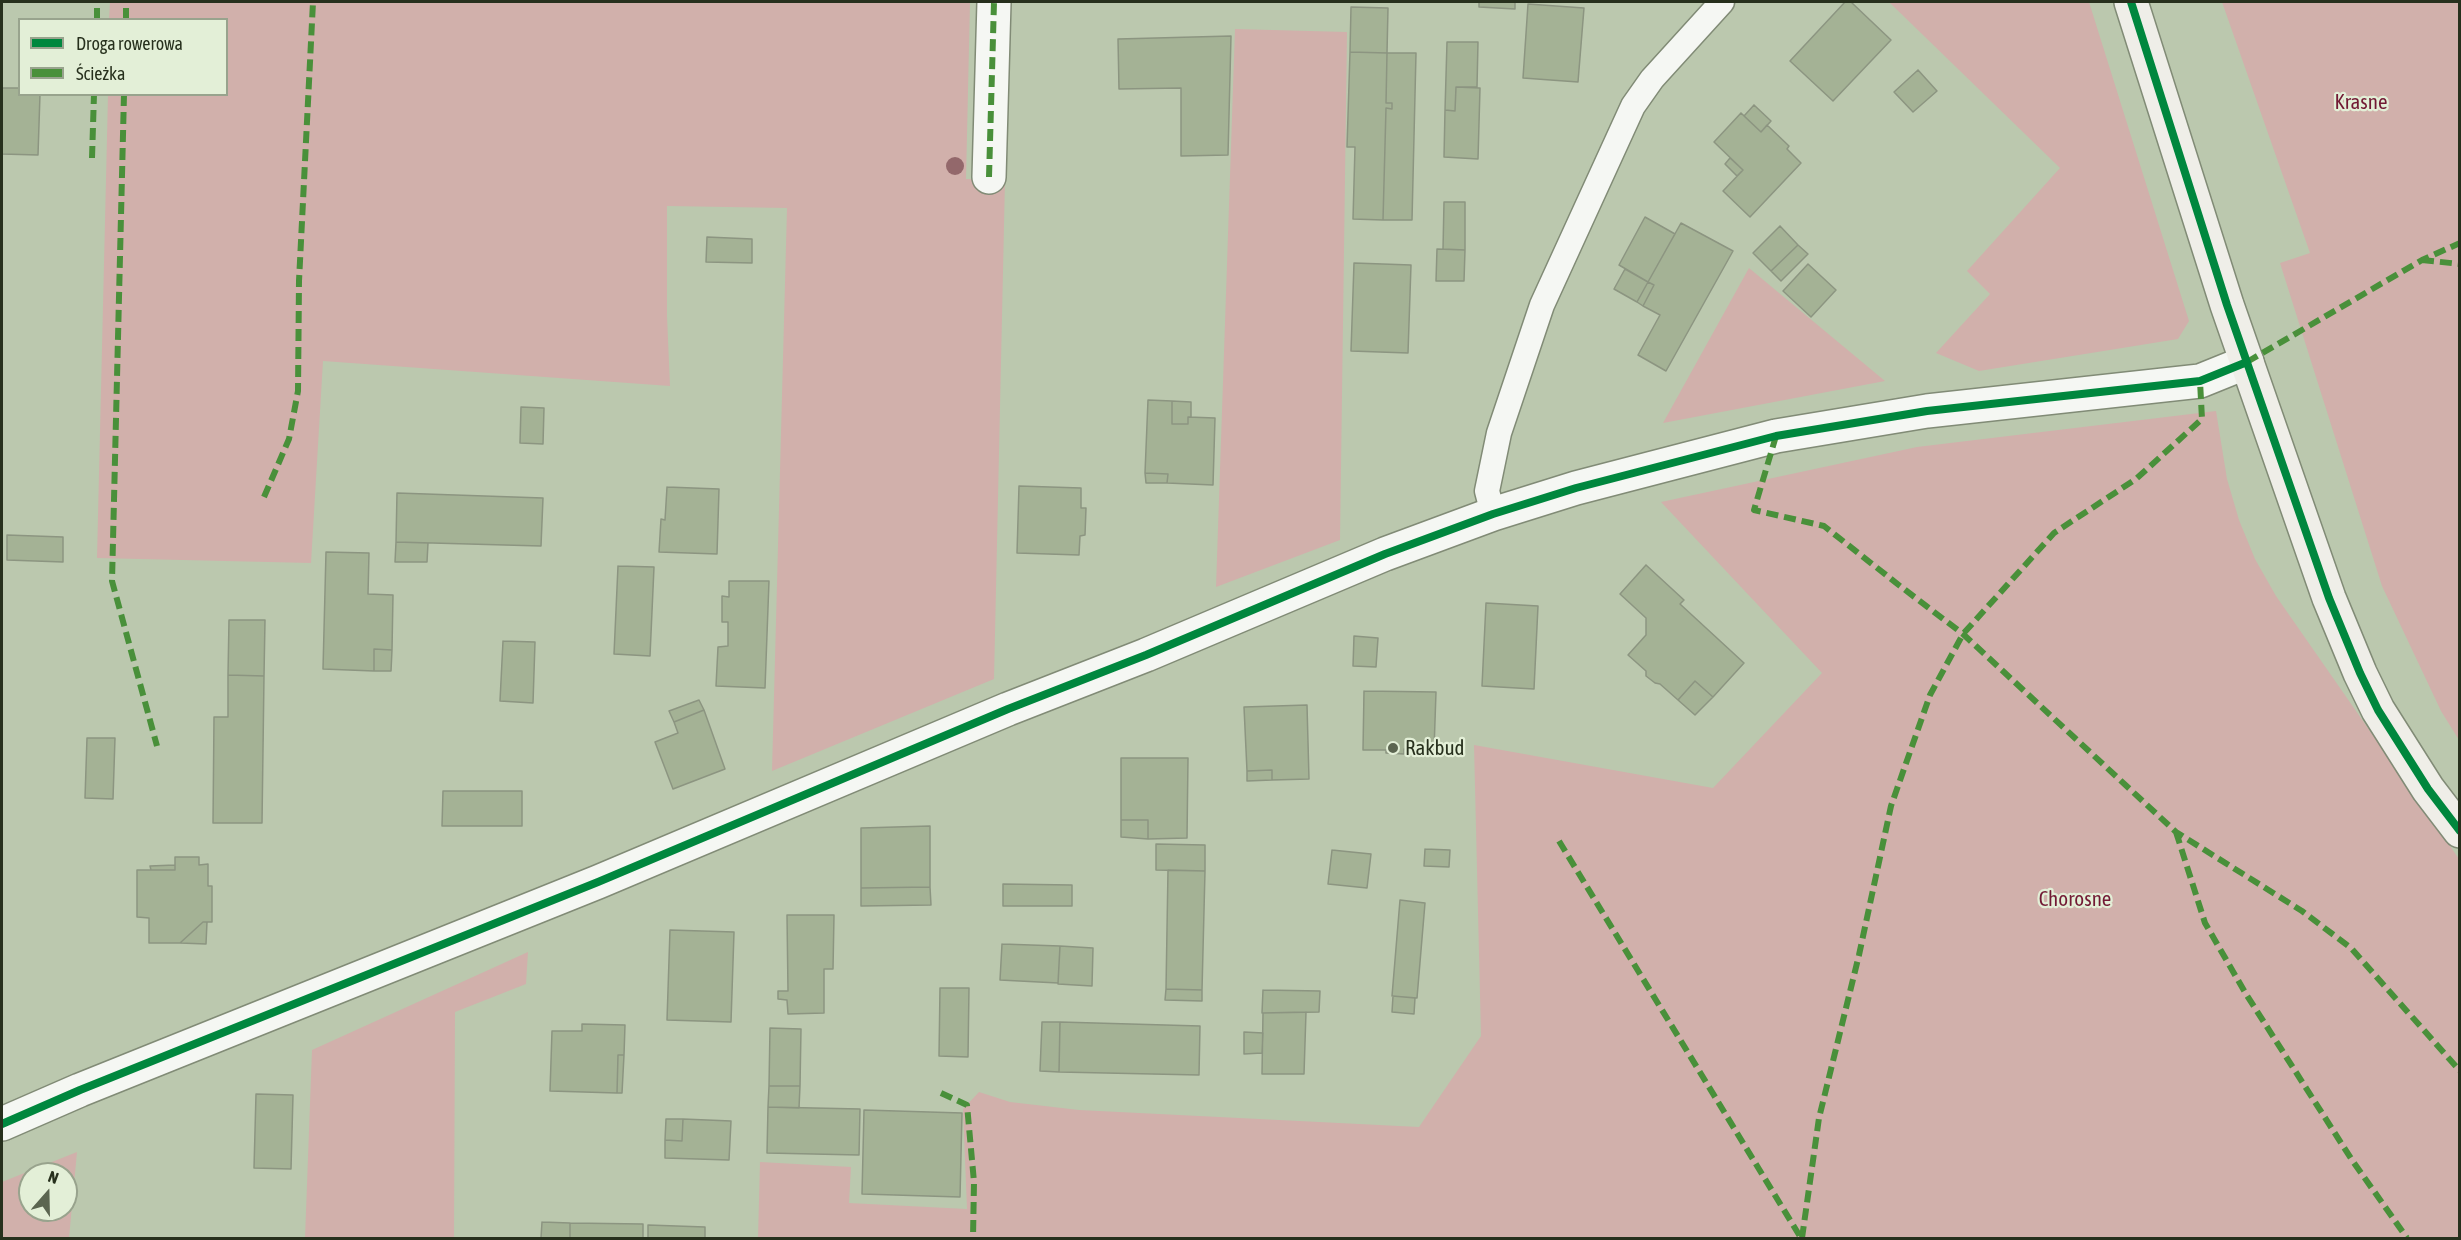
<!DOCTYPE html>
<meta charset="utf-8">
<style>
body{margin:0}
#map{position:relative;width:2461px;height:1240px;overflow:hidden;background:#bbc8ae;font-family:"Asap Condensed",sans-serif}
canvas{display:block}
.frame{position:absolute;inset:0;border:3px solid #27301d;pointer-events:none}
.legend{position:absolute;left:18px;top:18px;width:210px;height:78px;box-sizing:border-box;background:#e3efd7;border:2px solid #98a38d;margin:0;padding:8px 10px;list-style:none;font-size:18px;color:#27301d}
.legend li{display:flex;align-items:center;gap:12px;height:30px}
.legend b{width:30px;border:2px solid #98a38d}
.north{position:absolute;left:18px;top:1162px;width:60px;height:60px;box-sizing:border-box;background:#e3efd7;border:2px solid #98a38d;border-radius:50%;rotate:20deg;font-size:16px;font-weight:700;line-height:24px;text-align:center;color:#27301d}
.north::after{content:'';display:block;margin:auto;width:21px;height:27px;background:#5b6550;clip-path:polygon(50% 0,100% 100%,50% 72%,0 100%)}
</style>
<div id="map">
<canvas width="2461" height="1240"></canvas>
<div class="frame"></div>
<ul class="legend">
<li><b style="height:8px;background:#00873e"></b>Droga rowerowa</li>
<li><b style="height:8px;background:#49903a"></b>Ścieżka</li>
</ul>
<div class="north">N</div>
</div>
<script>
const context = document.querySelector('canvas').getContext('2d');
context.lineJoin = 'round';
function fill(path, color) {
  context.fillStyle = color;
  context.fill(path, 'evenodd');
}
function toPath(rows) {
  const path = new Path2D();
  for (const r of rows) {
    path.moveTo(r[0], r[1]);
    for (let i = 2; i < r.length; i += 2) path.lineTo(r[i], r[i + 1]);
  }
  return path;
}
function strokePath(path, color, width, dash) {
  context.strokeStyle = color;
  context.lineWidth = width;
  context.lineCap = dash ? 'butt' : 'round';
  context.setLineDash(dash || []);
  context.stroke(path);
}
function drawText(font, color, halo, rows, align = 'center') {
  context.font = font + ' "Asap Condensed",sans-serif';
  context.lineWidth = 4.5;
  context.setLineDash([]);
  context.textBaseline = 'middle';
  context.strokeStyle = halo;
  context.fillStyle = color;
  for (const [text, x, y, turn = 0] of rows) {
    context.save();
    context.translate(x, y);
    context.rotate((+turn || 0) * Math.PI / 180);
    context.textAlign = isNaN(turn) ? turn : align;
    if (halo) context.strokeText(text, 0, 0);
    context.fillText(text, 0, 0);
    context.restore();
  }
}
const green = toPath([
 [110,2,970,2,966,179,1005,180,994,679,772,771,787,208,667,206,667,316,670,386,323,361,311,563,97,558,108,95,226,94,226,20,109,19],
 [1889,2,2089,2,2189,321,2178,339,1979,371,1936,353,1990,294,1967,271,2060,168],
 [2222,2,2459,2,2459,740,2441,711,2382,586,2280,263,2310,253],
 [1235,29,1347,32,1340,540,1216,587],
 [1749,268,1885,381,1663,423],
 [2216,411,2227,479,2239,520,2255,559,2276,596,2459,859,2459,1238,758,1238,760,1162,851,1167,849,1203,967,1209,963,1109,979,1092,1010,1102,1079,1110,1419,1127,1481,1036,1474,745,1713,788,1822,673,1661,502,1917,447],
 [528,952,526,984,455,1012,454,1238,305,1238,312,1050],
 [77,1152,69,1238,2,1238,2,1182],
 [30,1174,66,1174,66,1210,30,1210]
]);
const building = toPath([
 [1479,2,1515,2,1515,9,1479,7,1479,2],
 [1845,2,1851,2,1891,40,1833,101,1790,61,1845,2],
 [1528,4,1584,8,1578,82,1523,78,1528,4],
 [1351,7,1388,8,1387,53,1350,52,1351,7],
 [1231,36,1228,155,1181,156,1181,88,1119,89,1118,39,1231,36],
 [1447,42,1478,42,1477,87,1456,87,1455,111,1445,110,1447,42],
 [1350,52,1387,53,1386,103,1392,103,1392,109,1386,108,1383,220,1353,219,1355,147,1347,147,1350,52],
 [1387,53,1416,53,1412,220,1383,220,1386,108,1392,109,1392,103,1386,103,1387,53],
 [1918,70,1937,91,1913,112,1894,92,1918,70],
 [1456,87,1480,88,1478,159,1444,157,1445,110,1455,111,1456,87],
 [2,88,20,88,20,94,40,94,38,155,2,154,2,88],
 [1754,105,1771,121,1761,132,1744,116,1754,105],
 [1741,113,1761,132,1767,125,1789,146,1787,149,1801,163,1750,217,1723,191,1743,170,1714,142,1741,113],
 [1730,158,1743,170,1737,176,1725,164,1730,158],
 [1444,202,1465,202,1465,250,1443,249,1444,202],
 [1645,217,1675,234,1648,282,1619,265,1645,217],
 [1681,223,1733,251,1666,371,1638,355,1660,315,1643,306,1654,285,1648,282,1681,223],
 [1780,226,1798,245,1771,271,1753,253,1780,226],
 [707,237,752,239,752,263,706,262,707,237],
 [1798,245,1808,254,1781,281,1771,271,1798,245],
 [1437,249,1465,250,1464,281,1436,281,1437,249],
 [1354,263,1411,265,1408,353,1351,351,1354,263],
 [1808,264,1836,290,1811,317,1783,291,1808,264],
 [1625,269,1648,282,1637,302,1614,289,1625,269],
 [1648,282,1654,285,1643,306,1637,302,1648,282],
 [1148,400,1172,401,1172,424,1188,424,1188,417,1215,418,1213,485,1167,483,1168,474,1145,473,1148,400],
 [1172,401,1191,402,1191,417,1188,417,1188,424,1172,424,1172,401],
 [521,407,544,408,543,444,520,443,521,407],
 [1145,473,1168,474,1167,483,1146,483,1145,473],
 [1019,486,1081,488,1081,508,1086,508,1085,535,1080,536,1079,555,1017,553,1019,486],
 [667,487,719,489,717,554,659,552,661,519,665,520,667,487],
 [397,493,543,498,541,546,396,542,397,493],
 [7,535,63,537,63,562,7,560,7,535],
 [396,542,428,543,427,562,395,562,396,542],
 [326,552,369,553,368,594,393,595,392,650,374,649,374,671,323,669,326,552],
 [1646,565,1684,600,1680,604,1744,663,1713,697,1695,681,1678,700,1660,684,1655,683,1646,676,1646,671,1628,655,1646,635,1646,618,1620,594,1646,565],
 [618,566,654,567,650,656,614,654,618,566],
 [729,581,769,581,765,688,716,686,718,647,728,646,728,622,722,622,722,596,729,597,729,581],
 [1486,603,1538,606,1534,689,1482,686,1486,603],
 [229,620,265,620,264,676,228,675,229,620],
 [1354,636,1378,638,1376,667,1353,666,1354,636],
 [503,641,535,642,533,703,500,701,503,641],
 [374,649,392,650,391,671,374,671,374,649],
 [228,675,264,676,262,823,213,823,214,717,228,717,228,675],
 [1695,681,1713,697,1695,715,1678,700,1695,681],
 [1364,691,1436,692,1434,750,1404,749,1404,754,1386,753,1386,750,1363,750,1364,691],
 [699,700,704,710,674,722,669,711,699,700],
 [1307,705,1309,779,1272,780,1272,770,1247,771,1244,707,1307,705],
 [704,710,725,769,673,789,655,742,678,733,674,722,704,710],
 [87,738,115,738,113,799,85,798,87,738],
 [1121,758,1188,758,1187,838,1148,839,1148,820,1121,820,1121,758],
 [1272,770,1272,780,1247,781,1247,771,1272,770],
 [443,791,522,791,522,826,442,826,443,791],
 [1121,820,1148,820,1148,839,1121,837,1121,820],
 [930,826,930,887,861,888,861,828,930,826],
 [1156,844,1205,845,1205,871,1156,870,1156,844],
 [1425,849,1450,850,1449,867,1424,866,1425,849],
 [1332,850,1371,854,1367,888,1328,884,1332,850],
 [175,857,199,857,199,865,208,864,208,886,212,886,212,922,203,922,180,943,149,943,149,918,137,917,137,870,175,870,175,857],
 [175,865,175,870,151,870,150,866,175,865],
 [1168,870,1205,871,1202,990,1166,989,1168,870],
 [1003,884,1072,885,1072,906,1003,906,1003,884],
 [930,887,931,905,861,906,861,888,930,887],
 [1400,900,1425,903,1417,998,1392,996,1400,900],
 [787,915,834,915,833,969,824,969,824,1013,788,1014,787,1000,778,999,778,991,788,991,787,915],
 [203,922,207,922,206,944,180,943,203,922],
 [670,930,734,932,731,1022,667,1020,670,930],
 [1002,944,1060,946,1058,983,1000,980,1002,944],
 [1060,946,1093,948,1092,986,1058,984,1060,946],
 [940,988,969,988,968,1057,939,1056,940,988],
 [1166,989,1202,990,1202,1001,1165,1000,1166,989],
 [1263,990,1320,991,1319,1012,1262,1013,1263,990],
 [1393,996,1415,998,1414,1014,1392,1012,1393,996],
 [1306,1012,1304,1074,1262,1074,1263,1013,1306,1012],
 [1042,1022,1060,1022,1059,1072,1040,1071,1042,1022],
 [1060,1022,1200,1026,1199,1075,1059,1072,1060,1022],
 [582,1024,625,1025,624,1055,618,1055,617,1093,550,1091,552,1031,582,1031,582,1024],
 [770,1028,801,1029,800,1086,769,1086,770,1028],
 [1244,1032,1263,1033,1262,1053,1244,1054,1244,1032],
 [618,1055,624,1055,622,1093,617,1093,618,1055],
 [769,1086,800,1086,799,1108,768,1107,769,1086],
 [256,1094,293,1095,291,1169,254,1168,256,1094],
 [768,1107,860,1109,859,1155,767,1153,768,1107],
 [864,1110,962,1113,960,1197,862,1194,864,1110],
 [666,1119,683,1119,682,1141,665,1140,666,1119],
 [683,1119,731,1121,729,1160,665,1158,665,1140,682,1141,683,1119],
 [542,1222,570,1223,570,1238,541,1238,542,1222],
 [570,1223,643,1224,643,1238,570,1238,570,1223],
 [648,1225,705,1227,705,1238,648,1238,648,1225]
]);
const lane = toPath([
 [1493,514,1487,491,1499,433,1542,305,1633,106,1652,79,1722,2]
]);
const street = toPath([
 [989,177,994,2],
 [2,1124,80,1090,598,882,1008,709,1146,655,1385,554,1493,514,1576,488,1776,436,1927,411,2200,381,2247,362]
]);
const secondary = toPath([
 [2131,2,2227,305,2329,598,2360,673,2378,710,2428,789,2460,831]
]);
const quiet = toPath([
 [97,20,97,2],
 [126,20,126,2],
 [124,94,112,581,157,746],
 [92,158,94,94],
 [989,177,994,2],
 [2422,260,2460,264],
 [2247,362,2422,260,2460,243],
 [1776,436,1754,510,1824,526,1900,586,1963,634,2176,832,2302,911,2351,948,2460,1071],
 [264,497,289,439,298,391,299,281,313,2],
 [2176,832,2205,923,2246,994,2352,1160,2407,1238],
 [1559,841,1801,1238],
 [941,1093,967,1105,974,1182,973,1238],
 [1802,1238,1819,1118,1859,955,1891,806,1930,695,1963,634,2054,533,2136,479,2202,419,2200,381]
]);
const cycleway = toPath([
 [2131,2,2227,305,2329,598,2360,673,2378,710,2428,789,2460,831],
 [2,1124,80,1090,598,882,1008,709,1146,655,1385,554,1493,514,1576,488,1776,436,1927,411,2200,381,2247,362]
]);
const trees = [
 [955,166]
];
const markers = [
 [1393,748,6,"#5b6550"]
];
const parkNames = [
 ["Krasne",2361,102],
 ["Chorosne",2075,899]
];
const poiNames = [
 ["Rakbud",1405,748]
];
fill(green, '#d1b0ab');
fill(building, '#a4b295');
strokePath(building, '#8c9581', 1.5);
strokePath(lane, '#818b76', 27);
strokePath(street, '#818b76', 36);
strokePath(secondary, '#818b76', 36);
strokePath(lane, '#f5f7f3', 24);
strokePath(street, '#f5f7f3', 33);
strokePath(secondary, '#efeee8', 33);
strokePath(quiet, '#49903a', 6, [12, 6]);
strokePath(cycleway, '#00873e', 8);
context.fillStyle = '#93686b';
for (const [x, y] of trees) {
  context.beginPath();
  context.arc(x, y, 9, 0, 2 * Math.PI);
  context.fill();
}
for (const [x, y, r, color] of markers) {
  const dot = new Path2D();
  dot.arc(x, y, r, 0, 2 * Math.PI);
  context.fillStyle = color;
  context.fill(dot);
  strokePath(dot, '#e3efd7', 2);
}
drawText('21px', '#721a34', '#e3efd7', parkNames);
drawText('21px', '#27301d', '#e3efd7', poiNames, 'left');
</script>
